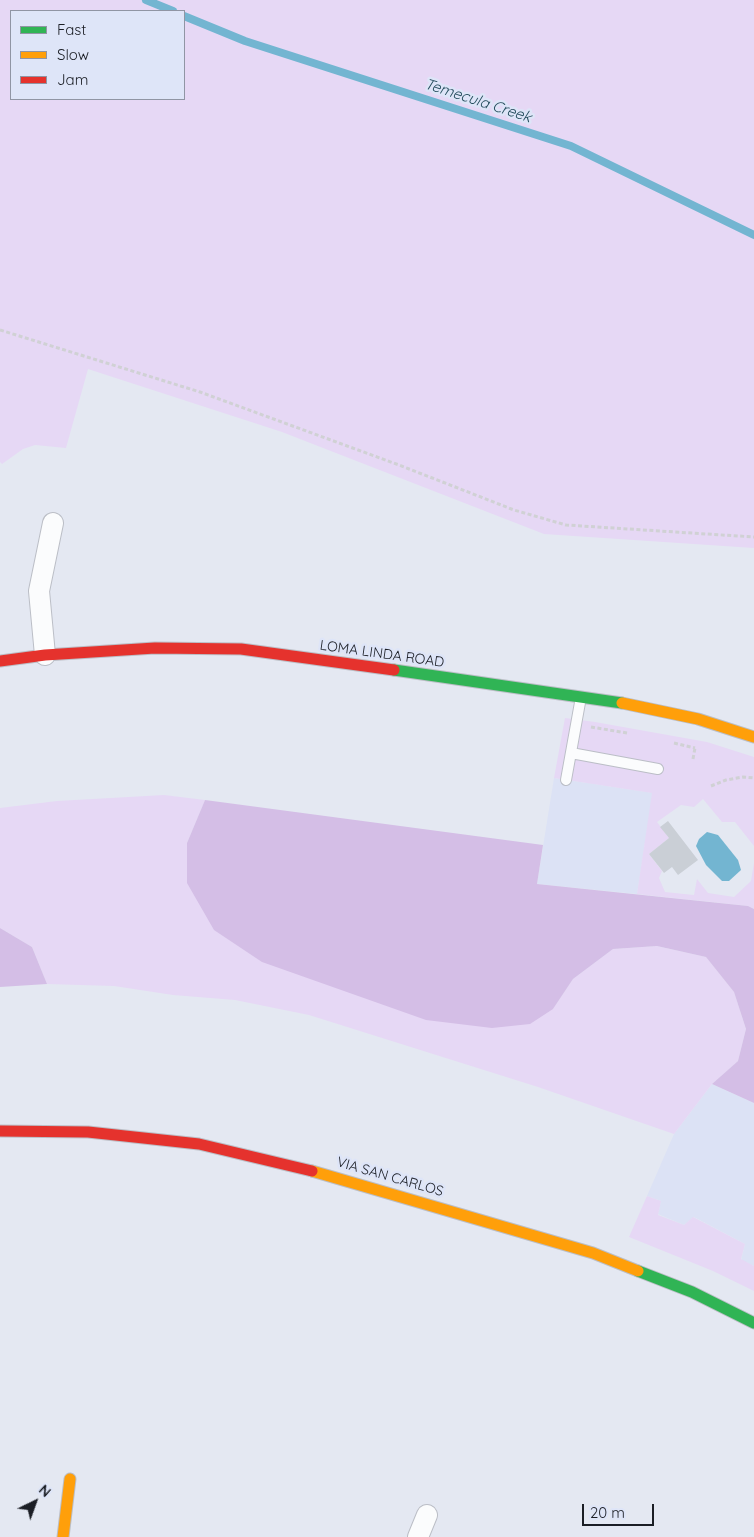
<!DOCTYPE html>
<style>
body{margin:0}
#map{position:relative;width:754px;height:1537px;overflow:hidden;background:#e4e8f2;font-family:Quicksand,sans-serif}
canvas{display:block}
.legend{position:absolute;left:10px;top:10px;width:175px;height:90px;box-sizing:border-box;background:#dee5f8;border:1px solid #9095a4;margin:0;padding:6px 9px;list-style:none;font-size:15px;color:#1b1e25}
.legend li{display:flex;align-items:center;gap:10px;height:25px}
.legend b{width:25px;border:1px solid #9095a4}
.north{position:absolute;left:10px;top:1477px;width:50px;height:50px;-webkit-text-stroke:4px #dee5f8;paint-order:stroke;rotate:42deg;font-size:14px;font-weight:700;line-height:20px;text-align:center;color:#1b1e25}
.north::after{content:'';display:block;margin:auto;width:18px;height:22px;background:#1b1e25;clip-path:polygon(50% 0,100% 100%,50% 72%,0 100%)}
.scale{position:absolute;left:582px;top:1504px;width:72px;height:22px;box-sizing:border-box;border:2px solid #1b1e25;border-top:0;padding-left:6px;font-size:15px;line-height:18px;white-space:nowrap;color:#1b1e25;-webkit-text-stroke:4px #dee5f8;paint-order:stroke}
</style>
<div id="map">
<canvas width="754" height="1537"></canvas>
<ul class="legend">
<li><b style="height:6px;background:#30b455"></b>Fast</li>
<li><b style="height:6px;background:#ff9f0a"></b>Slow</li>
<li><b style="height:6px;background:#e5322d"></b>Jam</li>
</ul>
<div class="north">N</div>
<div class="scale">20 m</div>
</div>
<script>
const context = document.querySelector('canvas').getContext('2d');
context.lineJoin = 'round';
function fill(path, color) {
  context.fillStyle = color;
  context.fill(path, 'evenodd');
}
function toPath(rows) {
  const path = new Path2D();
  for (const r of rows) {
    path.moveTo(r[0], r[1]);
    for (let i = 2; i < r.length; i += 2) path.lineTo(r[i], r[i + 1]);
  }
  return path;
}
function strokePath(path, color, width, dash) {
  context.strokeStyle = color;
  context.lineWidth = width;
  context.lineCap = dash ? 'butt' : 'round';
  context.setLineDash(dash || []);
  context.stroke(path);
}
function drawText(font, color, halo, rows, align = 'center') {
  context.font = font + ' Quicksand,sans-serif';
  context.lineWidth = 5;
  context.setLineDash([]);
  context.textBaseline = 'middle';
  context.strokeStyle = halo;
  context.fillStyle = color;
  for (const [text, x, y, turn = 0] of rows) {
    context.save();
    context.translate(x, y);
    context.rotate((+turn || 0) * Math.PI / 180);
    context.textAlign = isNaN(turn) ? turn : align;
    if (halo) context.strokeText(text, 0, 0);
    context.fillText(text, 0, 0);
    context.restore();
  }
}
const built = toPath([
 [554,778,653,793,637,894,537,884],
 [712,1084,754,1103,754,1266,741,1260,745,1244,694,1217,684,1225,658,1214,661,1201,647,1196,674,1134]
]);
const green = toPath([
 [0,0,754,0,754,548,544,534,282,432,88,369,66,448,35,445,23,449,2,464,0,462],
 [11,11,184,11,184,99,11,99],
 [565,718,595,722,707,742,754,757,754,846,735,822,722,822,703,799,694,807,681,805,657,822,669,838,649,854,662,871,659,878,665,892,694,895,697,879,708,893,734,897,751,881,754,863,754,909,748,906,637,894,652,793,554,778],
 [164,795,205,800,187,843,553,1009,573,979,613,949,657,946,706,957,734,992,746,1029,738,1061,712,1084,674,1134,538,1087,309,1015,235,1000,173,995,114,986,47,984,32,947,0,928,0,808,57,801],
 [647,1196,661,1201,658,1215,684,1225,693,1217,745,1244,741,1259,754,1266,754,1291,713,1271,629,1237]
]);
const forest = toPath([
 [205,800,543,845,537,884,748,906,754,909,754,1103,712,1084,738,1061,746,1029,734,992,706,957,657,946,613,949,573,979,553,1009,530,1024,492,1028,426,1020,262,962,214,930,187,883,187,843],
 [0,928,32,947,47,984,0,987]
]);
const water = toPath([
 [707,832,718,835,738,860,741,870,729,881,722,881,706,865,696,846,699,839]
]);
const stream = toPath([
 [146,0,173,11],
 [184,16,245,41,571,146,754,235]
]);
const building = toPath([
 [668,821,698,860,678,875,672,867,664,873,649,854,669,838,660,827]
]);
const path = toPath([
 [0,330,200,392,399,465,514,510,566,525,754,537],
 [591,727,627,733],
 [674,743,695,748],
 [693,759,695,748],
 [711,786,726,780,743,777,754,778]
]);
const lane = toPath([
 [571,753,658,769],
 [566,780,581,697]
]);
const street = toPath([
 [45,655,39,591,53,523],
 [418,1537,427,1515]
]);
const fast = toPath([
 [394,670,622,703],
 [638,1271,692,1292,754,1323]
]);
const slow = toPath([
 [622,703,698,719,754,737],
 [312,1171,593,1253,638,1271],
 [63,1537,70,1479]
]);
const jam = toPath([
 [0,661,45,655,155,648,241,649,394,670],
 [0,1131,88,1132,199,1144,312,1171]
]);
const streetNames = [
 ["LOMA LINDA ROAD",382,654,8],
 ["VIA SAN CARLOS",390,1177,16]
];
const waterNames = [
 ["Temecula Creek",478,101,18]
];
fill(built, '#dce2f5');
fill(green, '#e6d8f5');
fill(forest, '#d4bee6');
fill(water, '#73b5d1');
strokePath(stream, '#73b5d1', 8);
fill(building, '#cacfd6');
strokePath(lane, '#bbbec6', 12);
strokePath(street, '#bbbec6', 22);
strokePath(fast, '#bbbec6', 13);
strokePath(slow, '#bbbec6', 13);
strokePath(jam, '#bbbec6', 13);
strokePath(path, '#d0d1d4', 3, [4, 2.5]);
strokePath(lane, '#fbfcfd', 10);
strokePath(street, '#fbfcfd', 20);
strokePath(fast, '#30b455', 11);
strokePath(slow, '#ff9f0a', 11);
strokePath(jam, '#e5322d', 11);
drawText('14px', '#1b1e25', '#dee5f8', streetNames);
drawText('italic 15px', '#254d5d', '#dee5f8', waterNames);
</script>
